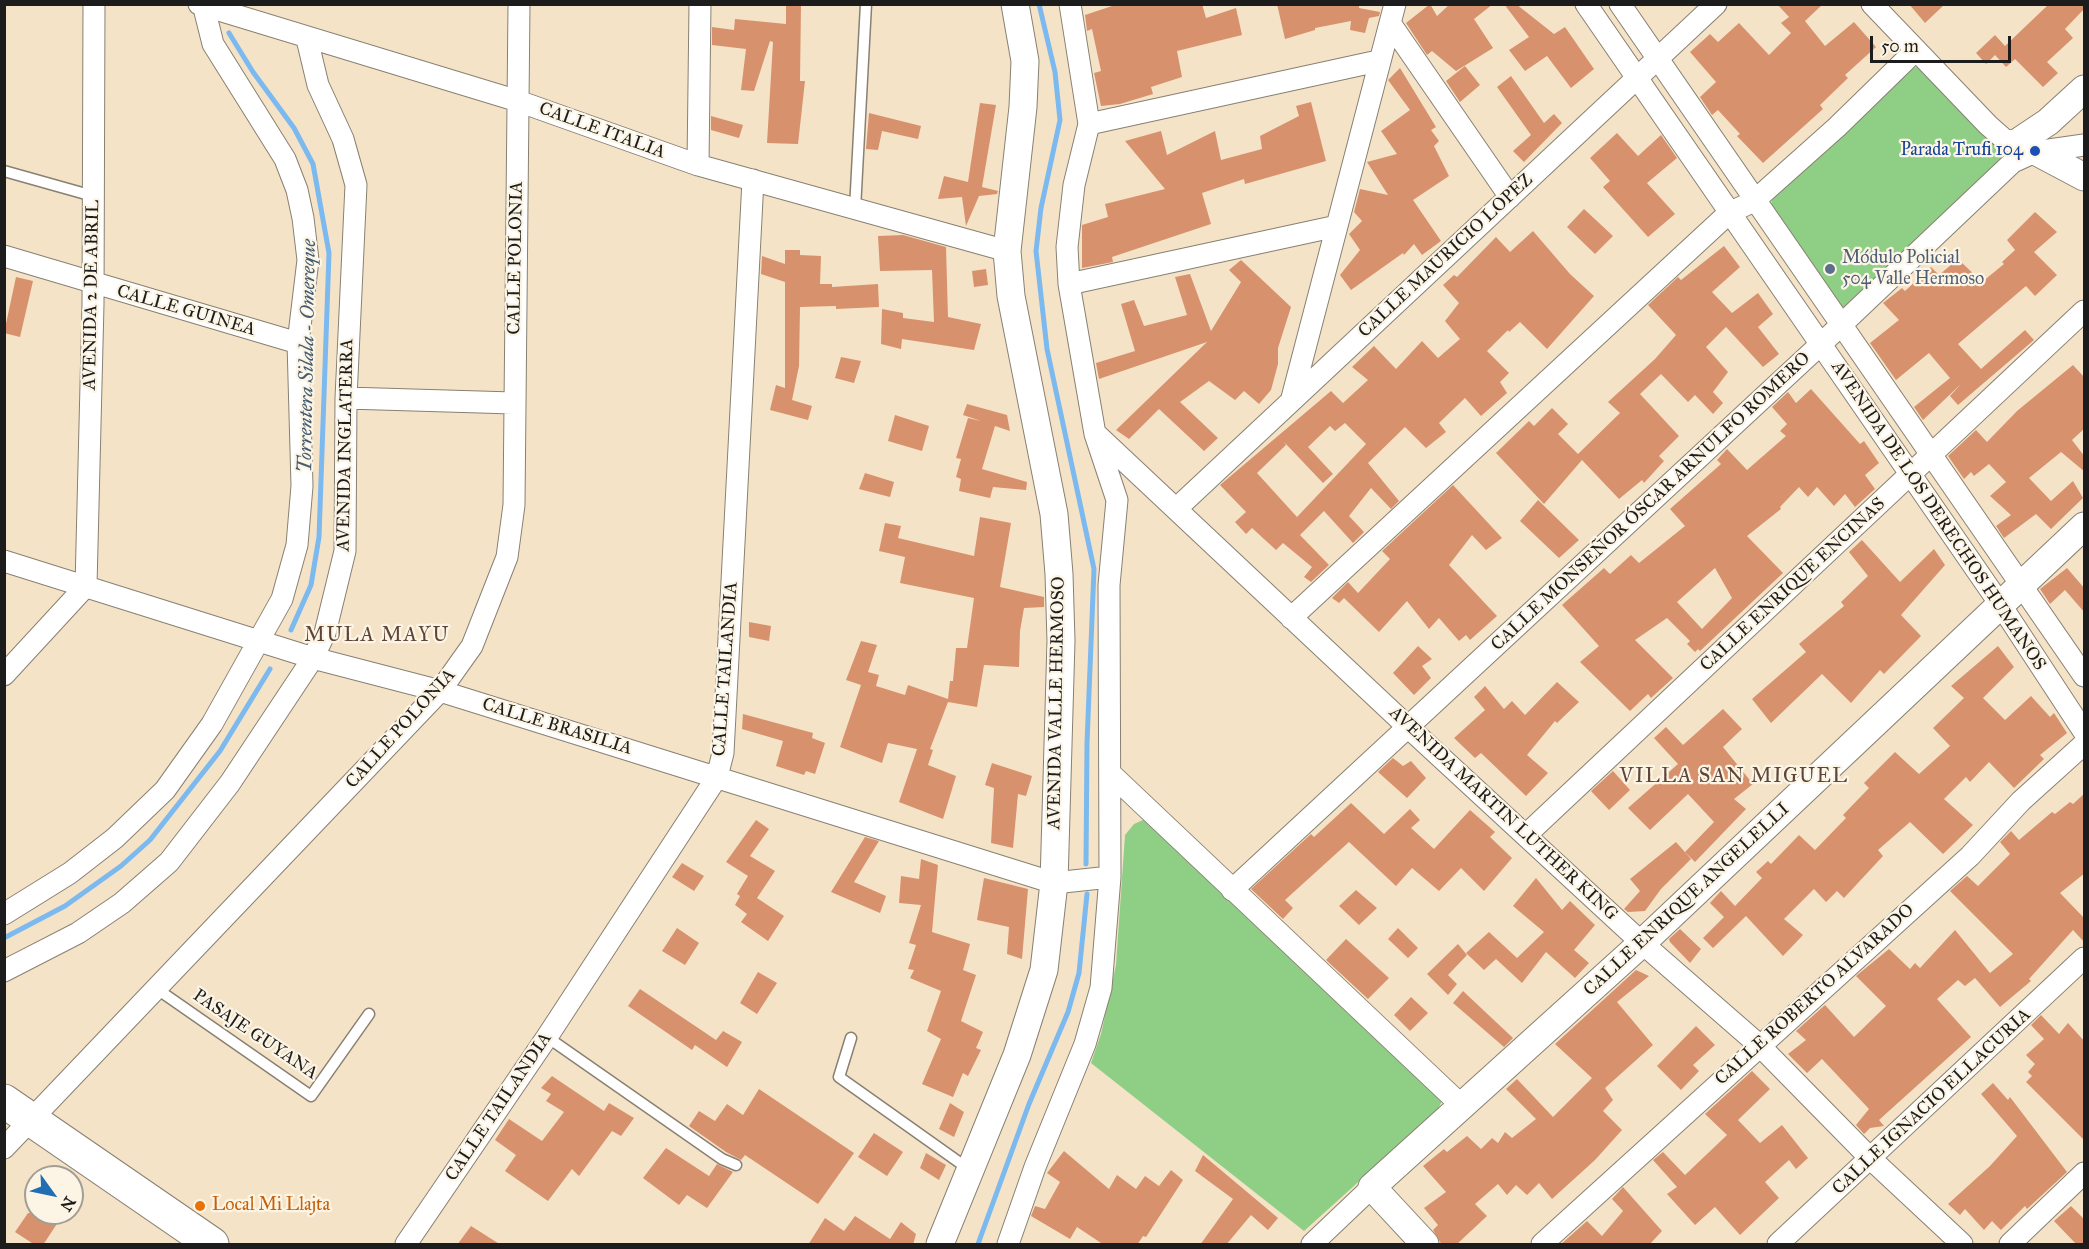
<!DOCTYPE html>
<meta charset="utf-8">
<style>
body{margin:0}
#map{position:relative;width:2089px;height:1249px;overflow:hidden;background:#f5e3c8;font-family:"IM FELL Great Primer",serif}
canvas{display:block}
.frame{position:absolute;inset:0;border:6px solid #1c1c1c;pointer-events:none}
.north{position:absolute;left:24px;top:1165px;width:60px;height:60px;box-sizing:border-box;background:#fcf5e5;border:2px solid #a29e95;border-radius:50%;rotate:123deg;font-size:16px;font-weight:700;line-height:24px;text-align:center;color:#1c1c1c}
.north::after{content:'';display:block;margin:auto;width:21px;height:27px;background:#1f6fb2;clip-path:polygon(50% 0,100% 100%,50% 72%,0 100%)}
.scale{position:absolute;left:1870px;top:36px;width:141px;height:27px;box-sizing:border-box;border:3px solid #1c1c1c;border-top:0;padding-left:8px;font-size:18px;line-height:21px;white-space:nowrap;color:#1c1c1c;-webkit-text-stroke:4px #fcf5e5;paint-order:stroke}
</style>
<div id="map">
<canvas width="2089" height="1249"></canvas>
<div class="frame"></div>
<div class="north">N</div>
<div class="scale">50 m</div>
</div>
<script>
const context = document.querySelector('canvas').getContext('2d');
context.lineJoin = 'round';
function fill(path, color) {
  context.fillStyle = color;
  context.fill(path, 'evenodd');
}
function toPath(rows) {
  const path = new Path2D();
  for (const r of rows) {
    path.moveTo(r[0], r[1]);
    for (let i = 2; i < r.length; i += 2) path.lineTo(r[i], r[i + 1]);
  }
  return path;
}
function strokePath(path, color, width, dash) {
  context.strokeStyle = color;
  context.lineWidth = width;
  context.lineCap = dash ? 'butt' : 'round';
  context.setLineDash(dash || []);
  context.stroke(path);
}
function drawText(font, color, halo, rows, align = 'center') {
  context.font = font + ' "IM FELL Great Primer",serif';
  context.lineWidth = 4.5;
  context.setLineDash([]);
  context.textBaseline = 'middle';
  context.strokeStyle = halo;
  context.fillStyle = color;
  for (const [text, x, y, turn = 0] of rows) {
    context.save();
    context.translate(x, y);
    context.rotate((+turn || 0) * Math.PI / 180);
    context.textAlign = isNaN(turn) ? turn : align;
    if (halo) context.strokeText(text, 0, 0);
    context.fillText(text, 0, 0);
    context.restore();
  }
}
const green = toPath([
 [1919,67,1927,71,2007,154,1847,307,1840,308,1771,206,1772,200,1911,68],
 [1143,820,1153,820,1443,1099,1437,1111,1304,1231,1091,1063,1101,1034,1116,965,1125,835,1134,824]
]);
const stream = toPath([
 [1039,4,1055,72,1060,120,1041,208,1036,251,1047,349,1094,569,1087,743,1086,864],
 [229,33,253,72,294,128,313,164,329,253,319,537,311,585,291,630],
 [4,938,65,906,121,866,150,840,220,751,270,669],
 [978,1244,1029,1104,1068,1012,1079,973,1087,894]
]);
const building = toPath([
 [786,4,801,4,800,81,805,81,798,144,767,143,773,42,770,41,754,91,741,90,746,49,712,45,712,27,734,30,735,19,786,24],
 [1118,4,1202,4,1206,18,1236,8,1242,35,1177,51,1182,77,1151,87,1153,94,1120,104,1101,106,1094,73,1101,71,1092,29,1087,31,1085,15],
 [1277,4,1359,4,1359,8,1380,12,1379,16,1369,18,1365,33,1350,30,1351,21,1315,28,1315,30,1285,39],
 [1430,4,1437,16,1450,4,1493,4,1474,19,1493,48,1456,71,1432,51,1427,55,1406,23],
 [1504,4,1516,4,1554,34,1565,27,1594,69,1571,88,1547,56,1525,71,1509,50,1529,37],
 [1777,4,1823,4,1805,21,1825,46,1854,22,1876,47,1845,75,1848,78,1820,105,1823,109,1763,163,1737,136,1740,134,1718,110,1712,115,1700,97,1716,82,1690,52,1710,34,1718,42,1739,23,1769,55,1791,33,1781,23,1789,17],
 [1909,4,1945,4,1925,23],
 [2049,4,2085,4,2085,8,2065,29,2073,38,2047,62,2058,73,2043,87,2015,59,2006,67,1995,55,1986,64,1976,53,1995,35,2005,46],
 [1465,66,1480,85,1460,102,1446,81],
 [1400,68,1436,127,1431,130,1439,141,1434,146,1449,176,1413,200,1441,241,1422,255,1414,244,1404,255,1403,253,1351,290,1340,275,1360,250,1349,234,1362,221,1354,212,1360,189,1388,195,1367,162,1397,154,1381,131,1410,110,1388,80],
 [1511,76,1544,123,1554,114,1562,123,1524,162,1513,151,1531,135,1497,87],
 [1311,102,1326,161,1245,184,1244,179,1202,193,1211,224,1112,257,1113,262,1082,268,1082,225,1108,217,1105,204,1165,189,1125,141,1161,131,1167,155,1215,131,1221,160,1262,149,1260,136,1299,116,1296,106],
 [980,103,996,105,982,187,998,191,997,194,979,196,966,226,962,197,938,199,944,176,968,182],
 [869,113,921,126,918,139,882,131,878,150,866,149],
 [711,116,743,125,739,138,711,130],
 [1617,133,1638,156,1661,135,1677,158,1647,183,1675,214,1648,237,1603,187,1610,181,1590,158],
 [1584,209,1613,236,1595,254,1567,227],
 [2035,212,2057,232,2034,252,2057,275,2035,296,2026,286,1958,344,1981,369,2025,330,2034,340,1958,405,1950,396,1961,384,1923,420,1914,407,1950,378,1929,353,1896,380,1870,343,1899,320,1883,303,1902,288,1905,291,1931,267,1939,275,1958,259,1982,282,2004,264,2002,262,2015,250,2007,240],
 [1533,231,1570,274,1594,296,1547,349,1520,322,1509,332,1508,330,1487,351,1509,373,1500,382,1507,393,1481,416,1465,398,1439,423,1446,432,1426,448,1405,427,1368,463,1399,501,1391,509,1371,488,1349,516,1364,532,1353,543,1324,511,1300,535,1329,565,1311,582,1304,577,1312,567,1283,543,1276,550,1252,528,1246,534,1235,522,1246,512,1220,485,1331,391,1343,403,1368,380,1352,367,1374,346,1396,369,1422,341,1438,358,1460,339,1445,321,1459,303,1443,285,1454,275,1457,277,1496,237,1510,252],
 [1345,423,1366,444,1297,517,1257,473,1286,445,1284,442,1323,483,1333,474,1308,447,1330,426,1335,431],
 [903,235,946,247,948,317,981,324,974,350,902,339,901,349,881,344,882,309,903,313,903,318,934,322,932,270,880,271,878,236],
 [1724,246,1740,267,1712,292,1732,313,1758,293,1773,314,1758,327,1779,354,1763,367,1726,327,1706,347,1728,372,1713,392,1723,403,1713,414,1695,395,1688,402,1661,374,1640,394,1679,436,1659,456,1664,461,1644,483,1642,480,1619,499,1582,460,1544,504,1496,453,1529,421,1534,426,1552,408,1568,424,1558,434,1578,454,1620,413,1608,402,1655,359,1676,335,1648,305,1678,277,1681,280],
 [785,250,800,250,800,255,821,256,820,284,832,284,832,287,878,284,879,307,836,309,836,306,800,307,799,366,792,400,812,406,808,420,770,410,776,385,785,388,785,282,761,274,762,256,785,264],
 [1241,260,1291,307,1278,348,1278,364,1271,390,1259,404,1244,391,1235,400,1209,381,1180,402,1218,438,1204,451,1159,409,1129,439,1116,430,1207,342,1099,379,1096,363,1135,351,1121,304,1134,300,1144,326,1187,315,1175,277,1190,274,1211,331,1241,282,1229,270],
 [986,269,988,285,974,287,972,271],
 [16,277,33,281,20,337,4,333],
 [841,357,861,361,854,383,835,378],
 [2073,365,2085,378,2085,428,2072,440,2085,457,2085,472,2061,452,2029,478,2051,501,2073,481,2083,498,2051,529,2036,514,2004,538,1996,526,2011,515,1990,496,2006,482,1989,464,1974,476,1971,472,1964,479,1948,456,1976,430,1987,442,2017,411],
 [1811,389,1860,444,1864,441,1879,463,1865,475,1875,489,1855,507,1845,494,1834,506,1817,487,1808,497,1799,487,1780,507,1781,509,1747,536,1783,573,1700,651,1698,649,1695,652,1687,644,1690,641,1667,618,1635,640,1673,678,1651,698,1648,694,1630,711,1580,662,1599,646,1562,605,1604,568,1610,574,1631,555,1639,563,1685,526,1670,509,1721,464,1717,460,1727,449,1747,470,1786,436,1780,431,1787,424,1772,407,1788,392,1796,403],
 [1715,568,1732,598,1702,629,1677,602],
 [967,404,1007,415,1010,431,995,426,982,469,1027,482,1026,490,993,487,990,498,959,491,961,479,956,477,961,459,956,458,968,418,981,421,963,415],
 [895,415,929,426,922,451,888,441],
 [865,473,894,482,890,497,859,489],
 [1453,485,1502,538,1486,550,1472,535,1449,565,1497,616,1470,640,1466,635,1459,641,1439,618,1429,629,1407,601,1379,632,1344,598,1339,603,1332,598,1348,582,1358,593,1390,559,1382,551],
 [1538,500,1579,540,1559,558,1520,521],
 [980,517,1011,523,1000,587,1044,597,1044,607,1024,608,1020,631,1019,667,984,665,977,707,948,702,930,749,933,750,928,765,956,776,943,819,899,802,917,749,888,743,882,763,840,747,861,685,846,680,861,641,877,645,868,672,879,675,876,686,905,695,908,685,948,699,950,681,953,681,956,648,967,648,974,598,900,583,905,557,879,551,885,523,901,526,898,538,974,556],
 [1862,540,1900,582,1934,549,1945,565,1901,615,1921,636,1884,674,1880,670,1851,703,1822,674,1771,723,1752,699,1806,652,1799,644,1844,606,1841,602,1868,576,1849,552],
 [2067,568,2085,589,2085,613,2065,590,2050,604,2040,589],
 [749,622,771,626,769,641,749,637],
 [1418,646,1432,659,1422,666,1431,678,1414,695,1393,673],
 [1998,646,2014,667,1983,698,2005,720,2031,696,2050,717,2054,713,2067,733,2040,755,2044,759,2014,788,1989,762,1970,782,1966,777,1944,799,1973,825,1943,854,1910,822,1878,850,1883,856,1844,898,1837,891,1826,902,1814,889,1784,919,1803,935,1783,956,1746,916,1713,948,1703,938,1724,917,1710,903,1721,891,1735,906,1762,878,1756,872,1768,861,1771,864,1799,835,1815,850,1846,818,1843,815,1869,788,1864,783,1895,752,1919,774,1950,746,1933,728,1964,698,1951,686],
 [1557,682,1579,702,1557,723,1555,721,1527,755,1548,773,1526,796,1481,753,1475,758,1454,738,1485,710,1474,697,1485,686,1504,709,1512,701,1525,715],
 [1723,709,1742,729,1723,747,1753,784,1734,799,1746,809,1695,862,1685,852,1714,822,1688,794,1650,830,1628,808,1678,764,1654,738,1666,727,1683,745],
 [743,714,813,733,812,738,825,743,815,774,806,771,804,775,776,766,783,741,742,729],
 [1393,758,1403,766,1411,761,1426,778,1407,798,1378,772],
 [992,763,1032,776,1026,796,1018,794,1013,848,991,843,994,788,985,785],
 [1613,771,1630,790,1609,810,1591,791],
 [2085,793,2085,873,2060,893,2085,919,2085,943,2073,930,2029,979,2031,981,2000,1007,1975,978,1965,986,1958,980,1937,999,1971,1037,1879,1120,1884,1126,1870,1128,1864,1134,1856,1125,1869,1109,1822,1059,1807,1073,1788,1054,1806,1040,1796,1031,1825,1005,1854,1037,1886,1006,1856,976,1889,949,1910,969,1915,963,1920,968,1955,930,1990,973,2013,954,1950,891,1967,876,1978,886,2010,854,2000,842,2011,831,2019,840,2052,812,2055,814,2070,802,2073,804],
 [1351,803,1384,834,1410,809,1420,820,1411,828,1434,849,1470,810,1495,832,1490,837,1512,858,1484,891,1461,868,1439,891,1412,868,1396,886,1349,842,1285,900,1293,908,1283,919,1251,889,1311,834,1314,837],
 [756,820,769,829,750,856,775,871,757,898,784,916,768,941,741,922,747,914,735,905,740,896,737,894,748,876,726,862],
 [865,837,879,841,854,882,886,896,880,913,831,892],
 [1676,842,1691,859,1661,889,1645,911,1628,912,1624,909,1640,891,1630,879],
 [921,859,938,865,932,932,970,944,963,970,976,975,961,1021,983,1032,976,1048,981,1050,968,1076,963,1073,953,1097,922,1084,941,1039,927,1031,941,991,910,978,914,970,908,969,916,945,909,943,921,905,899,903,901,876,919,879],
 [682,863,704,876,694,891,672,877],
 [984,878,1028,889,1022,959,1007,954,1009,927,977,920],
 [1536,878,1562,910,1570,901,1595,925,1574,950,1589,963,1575,978,1546,952,1522,983,1496,959,1484,970,1466,953,1489,932,1517,958,1544,932,1513,906],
 [1356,890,1377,908,1359,925,1339,906],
 [677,928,699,943,685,965,662,951],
 [1398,928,1418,948,1408,958,1388,939],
 [1680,929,1701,949,1690,963,1670,942,1669,939],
 [1346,939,1389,978,1368,999,1326,960],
 [1458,944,1467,955,1448,975,1457,984,1448,995,1427,974],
 [1636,970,1649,976,1617,1002,1653,1045,1605,1088,1613,1100,1603,1111,1622,1130,1595,1160,1552,1199,1539,1183,1527,1195,1516,1185,1507,1195,1498,1184,1475,1204,1487,1216,1456,1245,1442,1245,1433,1230,1438,1225,1424,1208,1446,1192,1423,1166,1444,1149,1447,1152,1467,1136,1481,1149,1492,1138,1498,1143,1505,1132,1512,1138,1536,1119,1506,1089,1517,1079,1553,1117,1592,1078,1555,1044],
 [758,972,777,983,757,1014,740,1003],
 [640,989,716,1040,723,1031,742,1042,727,1067,695,1045,692,1050,628,1006],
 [1463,991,1513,1038,1504,1047,1453,1003],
 [1411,997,1428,1013,1410,1031,1394,1015],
 [2041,1015,2059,1034,2068,1023,2085,1042,2085,1141,2026,1082,2032,1076,2028,1072,2035,1064,2026,1055,2044,1039,2031,1025],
 [1696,1026,1715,1045,1693,1065,1699,1071,1681,1090,1657,1066],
 [1752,1071,1770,1089,1738,1120,1760,1143,1782,1125,1808,1158,1796,1169,1789,1160,1765,1182,1779,1198,1740,1235,1715,1207,1695,1225,1667,1194,1677,1187,1653,1160,1663,1152,1685,1175,1727,1135,1705,1114],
 [552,1076,604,1111,609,1103,634,1118,621,1136,612,1131,579,1176,572,1169,548,1201,505,1171,516,1155,495,1140,509,1119,542,1141,564,1112,546,1101,551,1094,541,1088],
 [1993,1083,2008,1100,2010,1097,2067,1172,2027,1209,2025,1206,2001,1230,1992,1221,1984,1230,1965,1209,1960,1215,1948,1204,1990,1166,2017,1136,1981,1094],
 [759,1089,854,1153,818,1204,745,1155,741,1160,726,1152,689,1126,699,1111,715,1121,727,1104,743,1115],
 [950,1103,964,1112,954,1137,939,1129],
 [874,1133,903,1152,887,1176,858,1157],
 [666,1148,709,1176,717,1164,733,1172,707,1208,687,1195,679,1205,643,1178],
 [1064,1151,1109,1189,1117,1175,1136,1189,1145,1176,1159,1186,1171,1170,1183,1180,1146,1237,1143,1236,1137,1245,1104,1245,1077,1227,1070,1239,1031,1216,1035,1206,1045,1209,1060,1182,1047,1173],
 [926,1153,946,1165,939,1180,920,1168],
 [1203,1155,1278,1218,1268,1230,1251,1215,1226,1245,1200,1245,1233,1199,1195,1171],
 [1623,1187,1662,1231,1649,1245,1560,1245,1587,1221,1602,1236,1623,1211,1612,1199],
 [2071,1206,2085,1220,2085,1245,2077,1245,2054,1221],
 [28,1213,64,1213,43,1245,35,1245,15,1232],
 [855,1216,890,1239,901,1222,916,1234,913,1245,808,1245,825,1218,844,1231],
 [471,1226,501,1245,457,1245]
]);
const service = toPath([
 [4,171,93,196],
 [855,209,866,4],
 [157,989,311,1096,369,1014],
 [547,1037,722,1159,736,1165],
 [851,1038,839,1077,970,1170]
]);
const minor = toPath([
 [199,4,518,101,698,165,1007,251],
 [1586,4,2002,607,2084,732],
 [1620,4,2084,676],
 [1872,4,1988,125,2005,140,2018,142],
 [1390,23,1510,197],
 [1089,124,1378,61],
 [698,165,700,4],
 [4,256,298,343],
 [1069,284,1337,226],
 [346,398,513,403],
 [1292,398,1395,4],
 [1097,435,1408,727,1642,943,1759,1045,1871,1159,1962,1244],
 [1177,508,1716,4],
 [4,561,313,658,440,691,1054,883,1110,877],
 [86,586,93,304,94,4],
 [1291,618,1729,213,1754,201,1837,127,1916,50],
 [4,675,86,586],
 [1111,774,1461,1105],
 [1527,834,2084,311],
 [1232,890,1821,344,2013,162,2035,152,2084,145],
 [4,914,70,873,115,838,165,790,212,724,282,599,297,545,302,486,298,343,308,260,303,218,297,190,285,159,213,44,203,4],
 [4,971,78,933,122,903,169,862,230,783,313,658,325,633,345,551,346,398,356,185,343,139,318,85,307,39],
 [4,1148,440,691,472,646,507,557,514,505,519,4],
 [406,1244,547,1037,717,777,723,753,753,180],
 [1008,1244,1035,1167,1085,1044,1101,988,1110,877,1109,585,1117,500,1095,434,1069,284,1067,247,1074,185,1089,124,1070,4],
 [1312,1244,1372,1187],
 [1542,1244,1970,856,2021,801,2084,744],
 [1778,1244,2084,958],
 [2010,1244,2084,1173]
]);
const tertiary = toPath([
 [2084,89,2048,122,2018,142,2084,177],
 [940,1244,1017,1055,1044,970,1054,883,1061,641,1059,574,1054,514,1011,296,1007,251,1023,107,1025,61,1015,4],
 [1425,1244,1372,1187,1642,943,2084,526]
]);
const trunk = toPath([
 [4,1101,212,1244]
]);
const markers = [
 [2035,151,6,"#1a4fb4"],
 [1830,269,6,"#5c6f8a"],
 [200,1206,6,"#e8710a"]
];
const streetNames = [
 ["CALLE ITALIA",602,131,20],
 ["CALLE MAURICIO LOPEZ",1446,256,-43],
 ["CALLE POLONIA",516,258,-89],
 ["AVENIDA 2 DE ABRIL",92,295,-89],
 ["CALLE GUINEA",186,311,16],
 ["AVENIDA INGLATERRA",346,445,-89],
 ["CALLE MONSEÑOR ÓSCAR ARNULFO ROMERO",1651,502,-43],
 ["AVENIDA DE LOS DERECHOS HUMANOS",1938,516,56],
 ["CALLE ENRIQUE ENCINAS",1793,585,-43],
 ["CALLE TAILANDIA",726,669,-86],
 ["AVENIDA VALLE HERMOSO",1057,703,-89],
 ["CALLE BRASILIA",557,727,17],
 ["CALLE POLONIA",401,729,-48],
 ["AVENIDA MARTIN LUTHER KING",1503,814,43],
 ["CALLE ENRIQUE ANGELELLI",1687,900,-43],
 ["CALLE ROBERTO ALVARADO",1815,995,-42],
 ["PASAJE GUYANA",255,1035,34],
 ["CALLE IGNACIO ELLACURIA",1932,1102,-43],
 ["CALLE TAILANDIA",499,1107,-56]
];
const transitNames = [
 ["Parada Trufi 104",2023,151]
];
const serviceNames = [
 ["Módulo Policial",1842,259],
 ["504 Valle Hermoso",1842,280]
];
const foodNames = [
 ["Local Mi Llajta",212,1206]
];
const waterNames = [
 ["Torrentera Silala - Omereque",308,356,-89]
];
const neighbourhoodNames = [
 ["MULA MAYU",377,636],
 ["VILLA SAN MIGUEL",1734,777]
];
fill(green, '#8fce85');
strokePath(stream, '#7cb9ef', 5);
fill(building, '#d8916d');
strokePath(service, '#888072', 13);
strokePath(minor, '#888072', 23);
strokePath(tertiary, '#888072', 29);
strokePath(trunk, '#888072', 35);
strokePath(service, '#fff', 10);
strokePath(minor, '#fff', 21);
strokePath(tertiary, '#fff', 27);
strokePath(trunk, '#fff', 33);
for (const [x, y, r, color] of markers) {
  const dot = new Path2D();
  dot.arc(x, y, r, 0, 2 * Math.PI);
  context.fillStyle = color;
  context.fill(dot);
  strokePath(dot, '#fcf5e5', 2);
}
drawText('18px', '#1c1c1c', '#fcf5e5', streetNames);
drawText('18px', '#164399', '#fcf5e5', transitNames, 'right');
drawText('18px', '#4e5e75', '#fcf5e5', serviceNames, 'left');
drawText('18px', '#c56008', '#fcf5e5', foodNames, 'left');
drawText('italic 20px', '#425b70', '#fcf5e5', waterNames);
context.letterSpacing = '1.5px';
drawText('20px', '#5e4538', '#fcf5e5', neighbourhoodNames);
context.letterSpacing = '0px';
</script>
